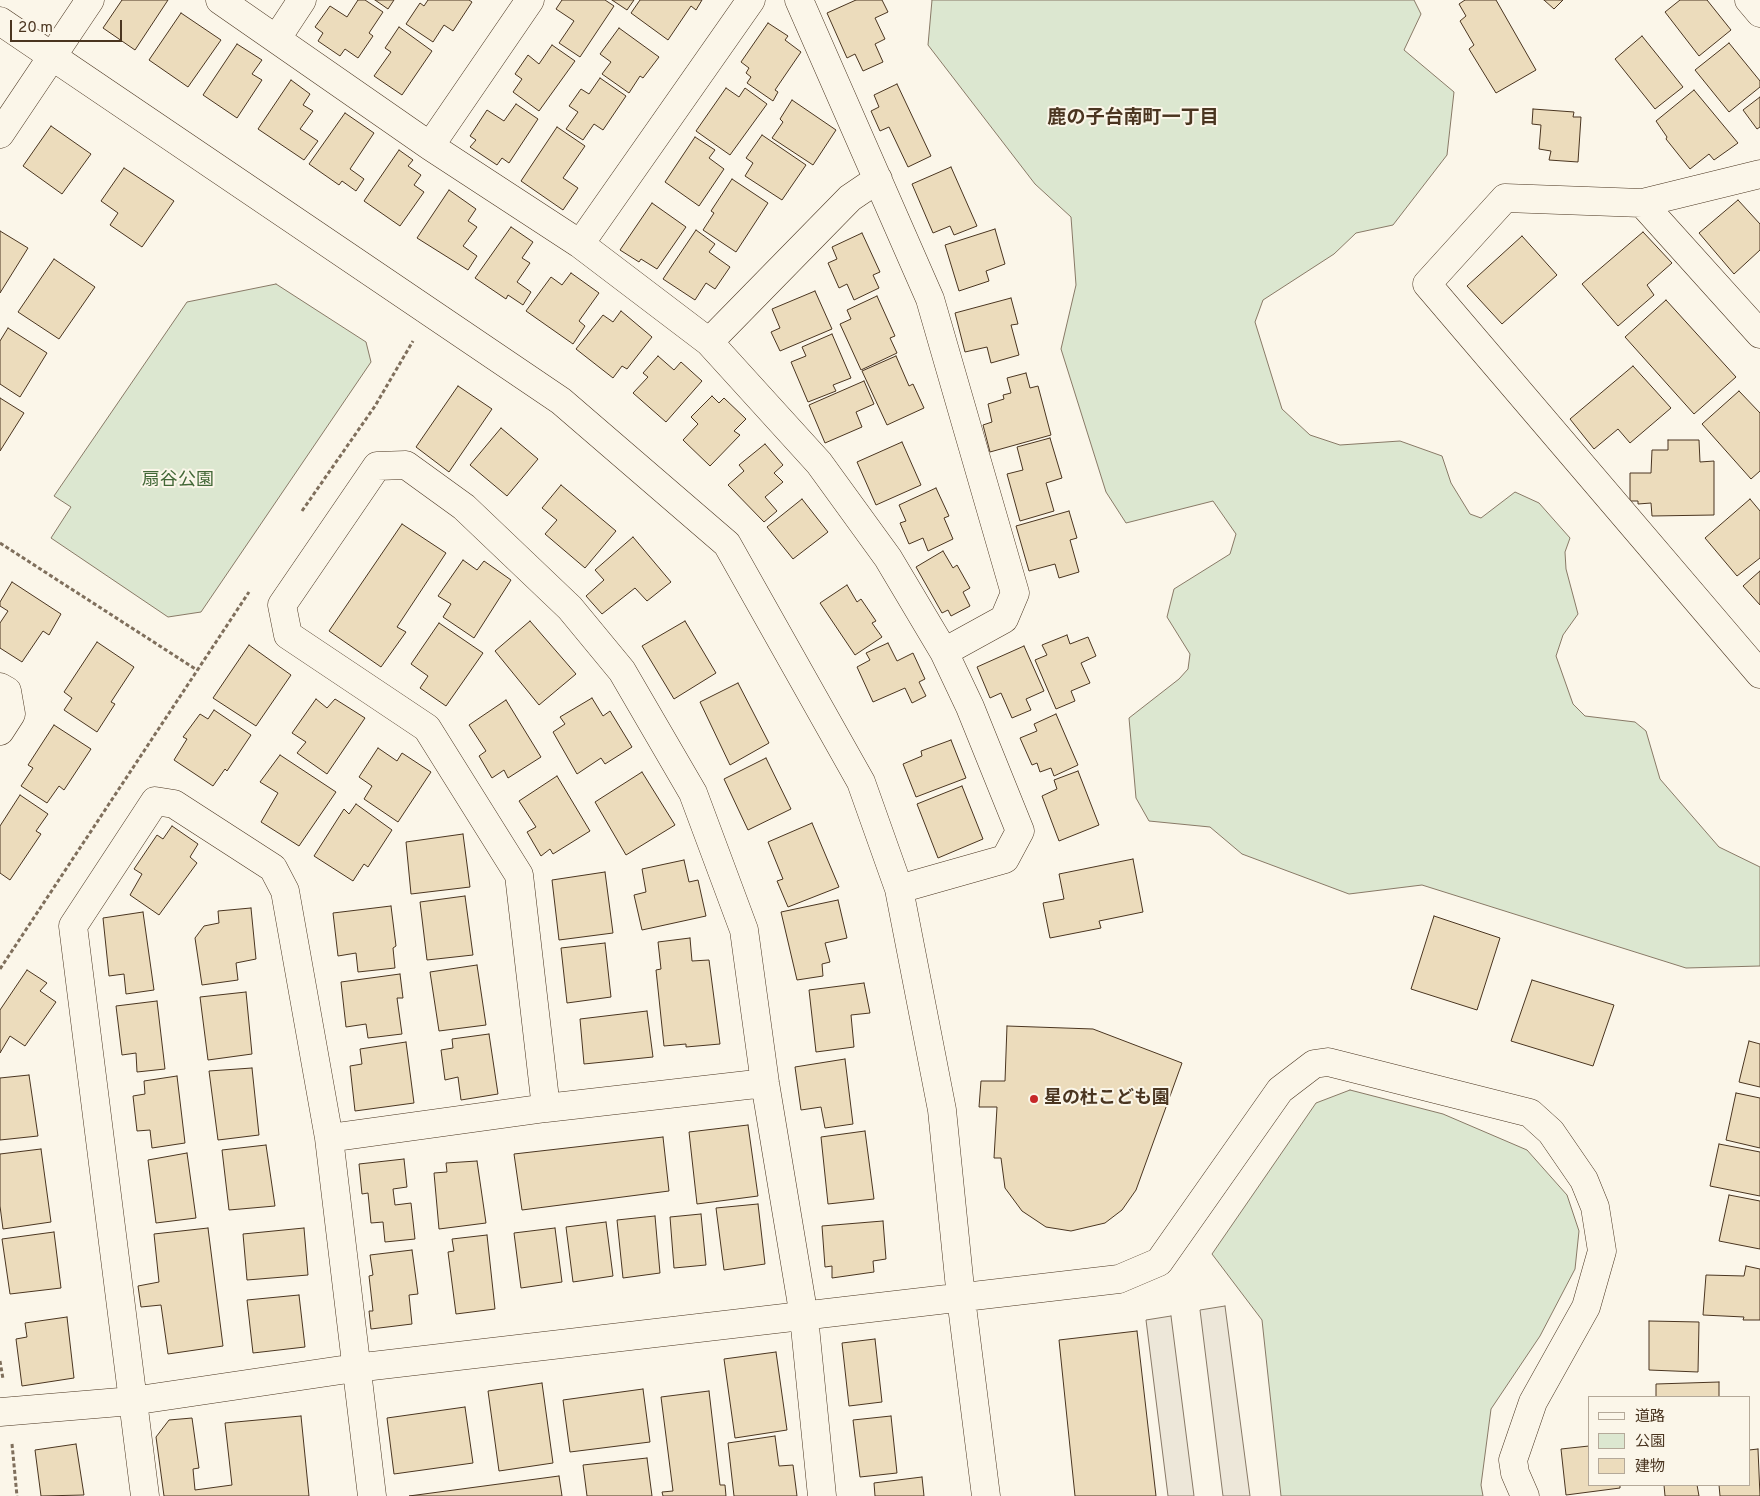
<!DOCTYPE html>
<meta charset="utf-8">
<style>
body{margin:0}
#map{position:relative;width:1760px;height:1496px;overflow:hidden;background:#fbf6e9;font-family:Overpass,"Noto Sans JP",sans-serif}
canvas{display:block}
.legend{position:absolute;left:1588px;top:1396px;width:162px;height:90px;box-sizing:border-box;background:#fbf6e9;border:1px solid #b4a999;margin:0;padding:6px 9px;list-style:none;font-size:15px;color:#4a3520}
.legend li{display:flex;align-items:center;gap:10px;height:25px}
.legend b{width:25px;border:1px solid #b4a999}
.scale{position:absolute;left:10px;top:20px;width:112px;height:22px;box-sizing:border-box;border:2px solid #4a3520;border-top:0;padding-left:6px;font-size:15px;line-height:18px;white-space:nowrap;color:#4a3520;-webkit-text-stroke:4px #fbf6e9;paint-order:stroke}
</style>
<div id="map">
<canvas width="1760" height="1496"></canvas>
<ul class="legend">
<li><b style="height:6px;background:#fbf6e9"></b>道路</li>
<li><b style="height:14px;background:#dce7d0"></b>公園</li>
<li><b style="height:14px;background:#ecdcbc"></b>建物</li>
</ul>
<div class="scale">20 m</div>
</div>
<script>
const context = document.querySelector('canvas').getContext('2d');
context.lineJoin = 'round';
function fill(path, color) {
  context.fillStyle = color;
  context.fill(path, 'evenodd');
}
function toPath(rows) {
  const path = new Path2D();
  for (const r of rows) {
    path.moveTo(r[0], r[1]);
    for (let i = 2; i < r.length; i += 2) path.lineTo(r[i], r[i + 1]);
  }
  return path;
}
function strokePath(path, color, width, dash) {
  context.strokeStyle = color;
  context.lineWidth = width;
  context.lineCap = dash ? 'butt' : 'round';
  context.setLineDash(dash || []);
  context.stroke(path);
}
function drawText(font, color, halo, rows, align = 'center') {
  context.font = font + ' Overpass,"Noto Sans JP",sans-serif';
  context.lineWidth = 4;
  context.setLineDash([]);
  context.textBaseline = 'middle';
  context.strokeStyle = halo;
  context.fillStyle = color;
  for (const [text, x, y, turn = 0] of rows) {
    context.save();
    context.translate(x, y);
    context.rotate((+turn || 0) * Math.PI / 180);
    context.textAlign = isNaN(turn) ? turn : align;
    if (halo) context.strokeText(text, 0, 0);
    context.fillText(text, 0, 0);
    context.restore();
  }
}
const green = toPath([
 [932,0,1414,0,1421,14,1404,50,1454,92,1447,155,1393,225,1356,233,1334,254,1263,300,1255,322,1282,409,1310,435,1340,445,1400,441,1442,456,1451,483,1470,514,1481,518,1515,492,1539,503,1570,538,1565,552,1566,569,1578,614,1563,635,1556,656,1573,704,1585,716,1635,722,1646,731,1660,779,1719,847,1760,867,1760,966,1686,968,1422,885,1349,894,1242,854,1210,827,1149,821,1136,798,1129,718,1179,679,1188,669,1190,654,1167,617,1174,589,1230,554,1236,534,1213,501,1126,523,1106,492,1061,349,1076,285,1071,217,1035,184,928,45,932,0],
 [276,284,366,342,371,362,201,612,168,617,51,538,71,507,54,496,187,302,276,284],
 [1350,1090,1443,1114,1527,1150,1567,1195,1579,1231,1575,1269,1540,1336,1491,1409,1481,1485,1483,1496,1281,1496,1262,1320,1212,1254,1316,1103,1350,1090]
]);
const parking = toPath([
 [1225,1306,1250,1496,1223,1496,1200,1310,1225,1306],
 [1171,1316,1194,1496,1168,1496,1146,1320,1171,1316]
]);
const building = toPath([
 [122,0,168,0,135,50,103,28,122,0],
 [358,0,365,0,383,12,369,33,373,36,358,58,345,49,340,56,318,41,323,33,315,27,330,6,347,17,358,0],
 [375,0,394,0,388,9,375,0],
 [428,0,469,0,472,2,453,31,444,25,433,42,406,24,420,3,424,6,428,0],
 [562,0,605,0,614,6,580,57,559,43,574,21,556,9,562,0],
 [612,0,634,0,627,10,612,0],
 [640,0,702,0,696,10,691,6,668,40,631,13,640,0],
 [856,0,882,0,888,12,875,18,885,39,875,44,883,62,863,71,855,54,847,58,827,13,856,0],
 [1465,0,1496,0,1536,70,1496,93,1469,49,1474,45,1460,21,1466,16,1459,4,1465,0],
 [1544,0,1563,0,1554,9,1544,0],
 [1680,0,1707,0,1731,30,1699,56,1665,12,1680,0],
 [181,13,221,40,188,87,149,60,181,13],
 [768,23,788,36,785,40,801,52,775,90,778,92,773,101,747,83,751,77,746,73,749,68,741,62,768,23],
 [399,27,432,51,402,95,374,76,391,52,385,48,399,27],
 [619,28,659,57,643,78,640,76,629,93,602,74,611,62,600,54,619,28],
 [1642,36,1683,87,1655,109,1615,59,1642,36],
 [1729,43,1760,81,1760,87,1729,112,1695,70,1729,43],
 [237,44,262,60,252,74,262,80,237,118,203,95,237,44],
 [552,45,575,61,539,111,513,92,522,79,515,74,528,55,539,64,552,45],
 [600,78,626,96,603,130,594,124,583,140,566,129,578,112,569,106,581,89,589,94,600,78],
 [291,80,310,94,303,105,313,111,300,129,318,141,304,160,258,129,291,80],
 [897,84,931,156,908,167,889,127,880,131,871,111,879,107,874,95,897,84],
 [726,88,739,97,745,88,767,104,730,155,696,131,726,88],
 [1694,90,1738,143,1714,160,1709,154,1690,169,1666,139,1667,137,1656,121,1694,90],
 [1760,97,1760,127,1757,129,1743,110,1760,97],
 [792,100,836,130,813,165,772,138,783,122,780,119,792,100],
 [516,104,538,119,509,163,502,158,497,165,470,147,476,140,470,136,487,110,504,121,516,104],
 [1533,109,1574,112,1573,117,1581,117,1578,162,1549,160,1551,151,1539,149,1541,125,1532,124,1533,109],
 [345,113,374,133,350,169,364,179,356,191,342,181,339,185,309,164,345,113],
 [51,126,91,154,62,194,23,166,51,126],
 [557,127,585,146,563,178,578,188,563,210,521,181,557,127],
 [762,135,806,165,782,200,745,176,753,163,746,158,762,135],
 [695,137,715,150,709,158,724,169,699,206,665,182,695,137],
 [399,150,413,160,408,166,421,175,414,185,424,192,400,226,364,201,399,150],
 [951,167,977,226,954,235,950,226,933,233,912,184,951,167],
 [124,168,174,201,142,247,110,225,118,213,101,201,124,168],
 [732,179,768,203,736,252,703,230,714,213,711,211,732,179],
 [449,190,476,209,468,221,477,227,463,246,477,256,468,270,417,238,449,190],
 [1738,200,1760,224,1760,250,1734,274,1699,233,1738,200],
 [652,203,686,227,657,269,641,259,639,262,620,250,652,203],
 [511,227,533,242,522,258,530,263,517,282,531,292,523,305,508,295,506,299,475,278,511,227],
 [995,229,1005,264,986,271,989,281,959,291,945,245,995,229],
 [696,230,715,244,709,252,730,267,715,289,706,283,695,300,663,279,696,230],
 [0,231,28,248,0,293,0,231],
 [1643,232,1672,263,1647,285,1654,295,1618,326,1582,284,1643,232],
 [862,233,880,272,873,275,879,288,854,300,847,284,839,288,828,263,837,259,832,247,862,233],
 [1522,236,1557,275,1502,324,1467,286,1522,236],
 [54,259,95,287,59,339,18,312,54,259],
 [571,273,599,293,579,321,585,326,573,344,526,311,551,277,562,285,571,273],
 [815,291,832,329,780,351,771,332,780,328,772,309,815,291],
 [877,296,895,336,890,338,897,353,861,370,840,324,851,319,847,310,877,296],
 [1011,298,1018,324,1011,325,1019,355,991,363,987,347,965,352,955,313,1011,298],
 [1666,300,1736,377,1694,414,1625,337,1666,300],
 [621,311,652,337,627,369,622,366,613,378,576,349,603,315,613,322,621,311],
 [8,328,47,353,20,397,0,384,0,341,8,328],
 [832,334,851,378,833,385,836,391,808,402,791,362,806,356,802,347,832,334],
 [658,356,674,370,681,362,702,381,666,422,633,393,648,377,643,373,658,356],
 [896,356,909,386,913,384,924,408,887,425,862,371,896,356],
 [1633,366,1671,408,1630,443,1618,429,1594,449,1570,419,1633,366],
 [1026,373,1030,388,1038,386,1051,435,990,452,983,425,992,422,988,404,1004,399,1003,395,1011,393,1007,378,1026,373],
 [864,381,874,404,856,412,862,427,825,443,809,405,864,381],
 [458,386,492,409,449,472,416,447,458,386],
 [1739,391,1760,413,1760,471,1751,479,1702,424,1739,391],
 [712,396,719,403,724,398,746,419,734,431,740,435,710,466,683,440,698,424,691,417,712,396],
 [0,398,24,413,0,451,0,398],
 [501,428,538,459,507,496,470,465,501,428],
 [1050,438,1062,478,1046,483,1054,511,1020,521,1007,474,1023,470,1017,447,1050,438],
 [1668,440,1699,440,1700,462,1714,461,1714,515,1652,516,1651,503,1638,504,1638,501,1630,501,1630,473,1651,473,1652,450,1668,450,1668,440],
 [902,442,921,485,876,505,857,462,902,442],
 [765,444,783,465,774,473,783,482,765,497,777,511,764,522,728,485,744,471,739,465,765,444],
 [561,485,616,531,585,568,545,534,557,520,542,508,561,485],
 [936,488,949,516,944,518,953,539,928,551,923,538,909,544,900,523,906,521,899,505,936,488],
 [802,499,828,532,793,559,767,527,802,499],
 [1750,499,1760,511,1760,558,1737,576,1705,538,1750,499],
 [1069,511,1077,538,1070,540,1079,572,1059,578,1055,564,1029,571,1016,526,1069,511],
 [402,524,446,553,397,627,406,632,381,667,329,631,402,524],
 [633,537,671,582,647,601,635,588,602,614,586,596,604,580,595,570,633,537],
 [943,551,953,568,957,565,970,588,963,592,970,606,951,616,948,610,942,613,916,567,943,551],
 [463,560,477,570,484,561,511,580,474,638,443,617,451,604,438,596,463,560],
 [1760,571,1760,605,1743,586,1760,571],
 [12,582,61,614,49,635,43,631,22,662,0,648,0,623,8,611,0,606,0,602,12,582],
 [847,585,857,602,861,599,876,621,872,623,882,637,855,655,820,603,847,585],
 [530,621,576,674,539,705,495,651,530,621],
 [685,621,716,673,674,699,642,646,685,621],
 [439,623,483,653,446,706,420,688,428,676,411,664,439,623],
 [1067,635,1070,644,1088,637,1096,656,1081,663,1090,683,1071,691,1075,701,1056,709,1035,660,1047,655,1042,645,1067,635],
 [97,642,134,667,111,702,115,704,97,732,64,710,72,698,64,692,97,642],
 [888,643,897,661,913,653,925,679,919,682,926,696,912,703,905,688,873,702,857,667,870,660,866,653,888,643],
 [249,645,291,675,256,726,213,698,249,645],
 [1024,646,1044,691,1026,699,1031,710,1012,718,1001,693,990,698,977,667,1024,646],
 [738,683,769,743,730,765,700,702,738,683],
 [592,698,603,716,610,711,632,747,605,764,601,758,577,774,553,732,565,724,560,717,592,698],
 [316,699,327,708,335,699,365,718,327,774,297,753,306,742,292,733,316,699],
 [506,700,541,757,508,778,504,770,492,778,479,756,486,751,469,725,506,700],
 [214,710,251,735,227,771,225,769,213,786,174,760,187,739,183,737,200,714,208,719,214,710],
 [1056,714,1078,765,1054,776,1051,768,1040,772,1037,763,1032,765,1020,738,1037,731,1034,724,1056,714],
 [54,725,91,749,64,790,59,786,47,803,21,786,33,768,28,765,54,725],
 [951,740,966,778,916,797,903,764,922,756,921,751,951,740],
 [378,748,397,761,402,753,431,772,398,822,364,799,372,786,359,777,378,748],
 [280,755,336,792,299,846,261,822,278,793,260,782,280,755],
 [766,758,791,809,748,830,724,779,766,758],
 [1078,771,1099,825,1059,841,1042,796,1057,789,1054,780,1078,771],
 [642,772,675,825,626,855,595,802,642,772],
 [557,776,590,831,553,854,550,849,541,856,527,832,536,827,519,801,557,776],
 [962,786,983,839,938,858,917,804,962,786],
 [20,795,48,814,36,831,41,834,10,880,0,873,0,826,20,795],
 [356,804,392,830,368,867,364,864,353,881,314,856,344,809,349,814,356,804],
 [812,823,839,887,788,907,777,881,783,879,768,842,812,823],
 [172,826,198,844,190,857,197,863,159,915,130,895,142,874,134,869,157,835,163,839,172,826],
 [463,834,470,887,411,894,406,842,463,834],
 [1133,859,1143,912,1099,921,1101,928,1050,938,1043,903,1064,899,1059,874,1133,859],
 [684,860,689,882,698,880,706,916,642,930,634,895,646,892,642,869,684,860],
 [605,872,613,933,559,940,552,880,605,872],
 [465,896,473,955,427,960,420,902,465,896],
 [838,900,847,938,825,943,830,962,822,964,823,976,797,980,781,912,838,900],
 [391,906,396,946,393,948,395,968,358,972,356,953,338,956,333,913,391,906],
 [251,908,256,959,236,963,238,980,202,985,195,938,204,926,219,923,218,911,251,908],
 [143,912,154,990,126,994,124,974,109,976,103,918,143,912],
 [1434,916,1500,938,1477,1010,1411,989,1434,916],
 [690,938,692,961,709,960,720,1044,686,1047,686,1044,664,1046,656,970,661,969,658,942,690,938],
 [605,943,611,997,567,1003,561,948,605,943],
 [477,965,486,1025,439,1031,430,972,477,965],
 [27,970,47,983,40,991,56,1002,25,1046,10,1036,0,1053,0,1010,27,970],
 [400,974,403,998,397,998,402,1034,368,1038,366,1024,346,1027,341,982,400,974],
 [1532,980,1614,1005,1593,1066,1511,1041,1532,980],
 [864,983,870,1013,851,1015,854,1047,816,1052,809,990,864,983],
 [246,992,252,1054,208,1060,200,997,246,992],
 [157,1001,165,1069,137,1072,136,1053,122,1055,116,1006,157,1001],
 [647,1011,653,1057,584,1064,580,1019,647,1011],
 [1007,1026,1093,1029,1182,1063,1136,1190,1122,1210,1105,1223,1071,1231,1046,1227,1022,1211,1005,1188,1001,1158,994,1158,997,1107,979,1107,981,1081,1005,1081,1007,1026],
 [489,1034,498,1094,461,1100,458,1077,445,1080,441,1050,453,1048,452,1039,489,1034],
 [1749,1041,1760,1044,1760,1087,1739,1082,1749,1041],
 [406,1042,414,1103,355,1111,350,1066,362,1064,360,1049,406,1042],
 [845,1059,853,1124,825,1128,821,1107,801,1110,795,1067,845,1059],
 [252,1068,259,1135,218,1140,209,1071,252,1068],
 [29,1075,38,1136,0,1140,0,1078,29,1075],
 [177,1076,185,1143,152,1148,150,1130,137,1131,133,1096,145,1094,144,1081,177,1076],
 [1736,1093,1760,1098,1760,1148,1726,1140,1736,1093],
 [748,1125,758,1196,697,1204,689,1132,748,1125],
 [865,1131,874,1199,828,1204,821,1137,865,1131],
 [663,1137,669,1191,522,1210,514,1154,663,1137],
 [1719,1144,1760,1152,1760,1196,1710,1186,1719,1144],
 [266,1145,275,1206,229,1210,222,1150,266,1145],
 [41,1149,51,1222,3,1229,0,1206,0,1154,41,1149],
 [187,1153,196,1218,156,1223,148,1160,187,1153],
 [404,1159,407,1187,393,1189,395,1205,411,1203,415,1239,385,1242,383,1222,371,1223,368,1193,362,1194,359,1164,404,1159],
 [477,1161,486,1223,439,1229,434,1173,447,1172,446,1163,477,1161],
 [1729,1195,1760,1201,1760,1249,1719,1241,1729,1195],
 [758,1204,765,1264,724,1270,716,1208,758,1204],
 [701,1214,706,1265,674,1268,670,1217,701,1214],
 [655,1216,660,1273,623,1278,617,1220,655,1216],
 [883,1221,886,1259,873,1261,874,1272,832,1278,832,1266,825,1267,822,1226,883,1221],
 [606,1222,613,1276,573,1282,566,1227,606,1222],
 [208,1228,223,1346,168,1354,161,1305,141,1307,138,1286,159,1282,154,1234,208,1228],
 [304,1228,308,1275,247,1280,243,1234,304,1228],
 [555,1228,562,1282,521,1288,514,1233,555,1228],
 [54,1232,61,1288,10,1294,2,1239,54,1232],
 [487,1235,495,1309,456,1314,448,1252,454,1251,452,1239,487,1235],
 [412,1250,418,1294,409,1295,412,1324,371,1329,369,1311,373,1311,369,1276,373,1275,370,1255,412,1250],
 [1746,1266,1760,1269,1760,1320,1743,1320,1744,1317,1703,1315,1706,1275,1744,1276,1746,1266],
 [299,1295,305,1347,253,1353,247,1300,299,1295],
 [67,1317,74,1378,22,1386,16,1339,27,1337,25,1323,67,1317],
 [1649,1321,1699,1322,1698,1372,1649,1370,1649,1321],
 [1137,1331,1156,1496,1075,1496,1059,1340,1137,1331],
 [875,1339,882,1402,849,1406,842,1343,875,1339],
 [776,1352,787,1430,735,1438,724,1359,776,1352],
 [1719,1382,1719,1397,1656,1397,1656,1384,1719,1382],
 [542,1383,553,1463,499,1471,488,1391,542,1383],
 [643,1389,650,1442,570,1452,563,1400,643,1389],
 [709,1391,720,1485,725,1485,726,1496,663,1496,662,1492,673,1491,661,1397,709,1391],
 [465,1407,473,1463,394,1474,387,1418,465,1407],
 [301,1416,309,1496,164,1496,156,1437,169,1420,192,1418,199,1468,193,1469,195,1490,232,1485,225,1423,301,1416],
 [891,1416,897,1473,860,1477,853,1420,891,1416],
 [775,1436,779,1466,793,1465,797,1496,734,1496,728,1443,775,1436],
 [76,1444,84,1495,41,1496,35,1450,76,1444],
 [1589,1446,1589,1485,1620,1485,1620,1488,1566,1495,1561,1449,1589,1446],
 [1758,1449,1760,1496,1720,1496,1719,1485,1749,1485,1749,1450,1758,1449],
 [647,1458,652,1496,587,1496,583,1465,647,1458],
 [559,1476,562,1496,409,1496,559,1476],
 [922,1477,924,1496,875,1496,874,1483,922,1477],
 [1664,1485,1697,1485,1699,1496,1665,1496,1664,1485]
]);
const path = toPath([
 [302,511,375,406,413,341],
 [0,543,197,670],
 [0,969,249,592],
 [0,1361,3,1379],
 [12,1444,17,1496]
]);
const minor = toPath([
 [220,0,430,146,580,244,709,342,819,463,888,558,944,652,970,707,1020,831,1005,859,899,889],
 [799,0,930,299,1015,593,1004,619,944,652],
 [1749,0,1760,13],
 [0,21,561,401,727,544,861,782,899,889,942,1110,961,1298,986,1496],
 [277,38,302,0],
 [0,134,90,0],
 [430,146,530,0],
 [1760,174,1642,203,1505,198,1427,284,1760,674],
 [1642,203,1760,334],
 [580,244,751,0],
 [709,342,850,198,878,179],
 [0,687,7,691,11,714,0,731],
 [546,1108,519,875,427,728,288,635,282,605,377,466,406,465,464,507,570,608,622,671,693,793,744,930,765,1083,804,1317,822,1496],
 [329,1138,546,1108,765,1083],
 [0,1412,132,1401,355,1368,1119,1279,1159,1262,1280,1090,1314,1064,1328,1062,1530,1113,1551,1132,1584,1180,1595,1207,1602,1251,1586,1307,1533,1402,1513,1460,1515,1473,1525,1496],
 [145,1496,73,926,155,801,174,804,273,868,285,891,329,1138,372,1496]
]);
const markers = [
 [1034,1099,5,"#c62828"]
];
const parkNames = [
 ["扇谷公園",178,481]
];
const poiNames = [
 ["星の杜こども園",1044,1099]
];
const neighbourhoodNames = [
 ["鹿の子台南町一丁目",1133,119]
];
fill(green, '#dce7d0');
strokePath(green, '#887966', 1);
fill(parking, '#ede7d9');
strokePath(parking, '#887966', 1);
fill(building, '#ecdcbc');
strokePath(building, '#4a3520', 1);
strokePath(minor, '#4a3520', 29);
strokePath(path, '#7f6f5c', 3, [4, 2.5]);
strokePath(minor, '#fbf6e9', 28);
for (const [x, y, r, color] of markers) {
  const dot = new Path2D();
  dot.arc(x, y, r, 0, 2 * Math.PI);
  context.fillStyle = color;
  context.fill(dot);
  strokePath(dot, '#fbf6e9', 2);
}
drawText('18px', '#436837', '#fbf6e9', parkNames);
drawText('bold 18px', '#4a3520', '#fbf6e9', poiNames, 'left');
drawText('bold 19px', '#4a3520', '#fbf6e9', neighbourhoodNames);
</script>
